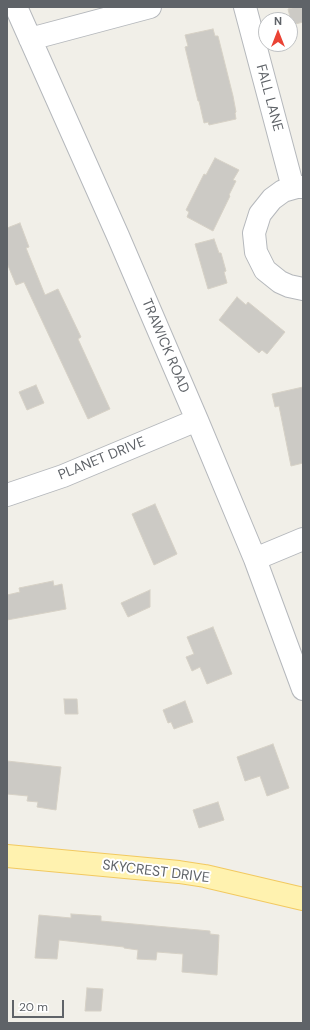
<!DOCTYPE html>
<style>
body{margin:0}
#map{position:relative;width:310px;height:1030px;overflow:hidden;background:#f1efe8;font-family:"DM Sans",sans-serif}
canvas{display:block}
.frame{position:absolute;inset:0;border:8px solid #5f6368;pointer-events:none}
.north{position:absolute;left:258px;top:12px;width:40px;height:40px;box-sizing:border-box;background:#fff;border:1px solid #bfc1c3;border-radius:50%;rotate:0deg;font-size:11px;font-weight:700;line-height:16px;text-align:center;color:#5f6368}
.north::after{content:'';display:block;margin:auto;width:14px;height:18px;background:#ea4335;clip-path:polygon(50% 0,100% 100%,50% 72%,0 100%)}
.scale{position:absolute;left:12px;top:1000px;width:52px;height:18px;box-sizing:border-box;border:2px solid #5f6368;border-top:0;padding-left:5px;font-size:12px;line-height:14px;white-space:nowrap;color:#5f6368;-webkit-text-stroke:3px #fff;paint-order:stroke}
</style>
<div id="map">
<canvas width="310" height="1030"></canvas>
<div class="frame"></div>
<div class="north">N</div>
<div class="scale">20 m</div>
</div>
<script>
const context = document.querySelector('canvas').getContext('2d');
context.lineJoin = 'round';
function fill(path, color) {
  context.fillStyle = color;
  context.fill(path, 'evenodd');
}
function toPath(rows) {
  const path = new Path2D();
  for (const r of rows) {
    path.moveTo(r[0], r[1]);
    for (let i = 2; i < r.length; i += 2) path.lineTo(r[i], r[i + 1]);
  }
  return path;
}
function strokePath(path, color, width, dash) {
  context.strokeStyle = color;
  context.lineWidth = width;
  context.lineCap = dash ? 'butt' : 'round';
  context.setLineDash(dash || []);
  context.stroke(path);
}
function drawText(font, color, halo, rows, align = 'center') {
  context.font = font + ' "DM Sans",sans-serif';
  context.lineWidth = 4;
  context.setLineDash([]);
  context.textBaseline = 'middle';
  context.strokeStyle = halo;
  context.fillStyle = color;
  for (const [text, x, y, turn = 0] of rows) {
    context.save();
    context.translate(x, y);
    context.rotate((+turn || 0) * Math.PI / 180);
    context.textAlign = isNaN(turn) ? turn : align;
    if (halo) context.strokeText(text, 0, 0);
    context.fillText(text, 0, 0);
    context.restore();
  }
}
const building = toPath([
 [296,7,303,7,303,22,292,25,288,9,296,7],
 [213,29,215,36,218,36,233,96,236,112,235,113,236,119,209,125,208,122,204,123,199,101,198,101,185,47,188,46,185,35,213,29],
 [215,158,239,170,233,180,236,181,229,195,230,196,213,231,187,217,189,212,186,210,204,174,206,175,215,158],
 [20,223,29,247,26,248,45,295,58,289,81,337,78,339,110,409,88,419,24,282,16,285,7,263,7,228,20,223],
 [214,239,219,253,221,253,226,271,224,272,227,283,208,289,195,244,214,239],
 [237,297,246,305,248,302,285,332,267,354,262,350,259,353,219,320,237,297],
 [36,385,44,403,27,410,19,392,36,385],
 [303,387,303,463,291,466,279,406,275,407,272,394,303,387],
 [155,504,177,554,154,565,132,514,155,504],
 [53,581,54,586,62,584,66,609,7,620,7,595,20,592,19,588,53,581],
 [150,590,150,607,128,617,121,603,150,590],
 [213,627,232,674,207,684,200,667,192,671,186,657,194,654,187,637,213,627],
 [64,699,77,699,78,714,65,714,64,699],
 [185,701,193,722,174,729,171,722,168,723,163,710,185,701],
 [273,744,289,788,267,796,260,776,245,781,237,757,273,744],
 [7,761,61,767,56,810,37,807,38,802,27,801,28,796,7,794,7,761],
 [218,802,224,820,199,828,193,810,218,802],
 [71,914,101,916,101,921,210,931,210,934,219,935,217,975,182,972,183,954,157,952,156,960,137,959,138,950,124,948,124,947,59,940,57,959,35,958,39,915,71,918,71,914],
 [87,988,103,989,101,1011,85,1011,87,988]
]);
const minor = toPath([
 [16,7,118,236,197,420,255,559,303,689],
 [245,7,293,188],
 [30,39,150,7],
 [303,187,297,187,283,191,272,199,260,214,254,233,256,252,265,270,280,282,289,286,303,289],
 [7,495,63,476,197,420],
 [255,559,303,539]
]);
const major = toPath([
 [7,856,179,872,205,876,303,899]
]);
const streetNames = [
 ["FALL LANE",269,98,75],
 ["TRAWICK ROAD",165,346,67],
 ["PLANET DRIVE",102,459,-22],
 ["SKYCREST DRIVE",156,872,7]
];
fill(building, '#cccac5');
strokePath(building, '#d6d1c6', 1);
strokePath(minor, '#b5b8bc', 24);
strokePath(major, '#f2c960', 24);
strokePath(minor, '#fff', 22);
strokePath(major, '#fff2af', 22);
drawText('14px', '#5f6368', '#fff', streetNames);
</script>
